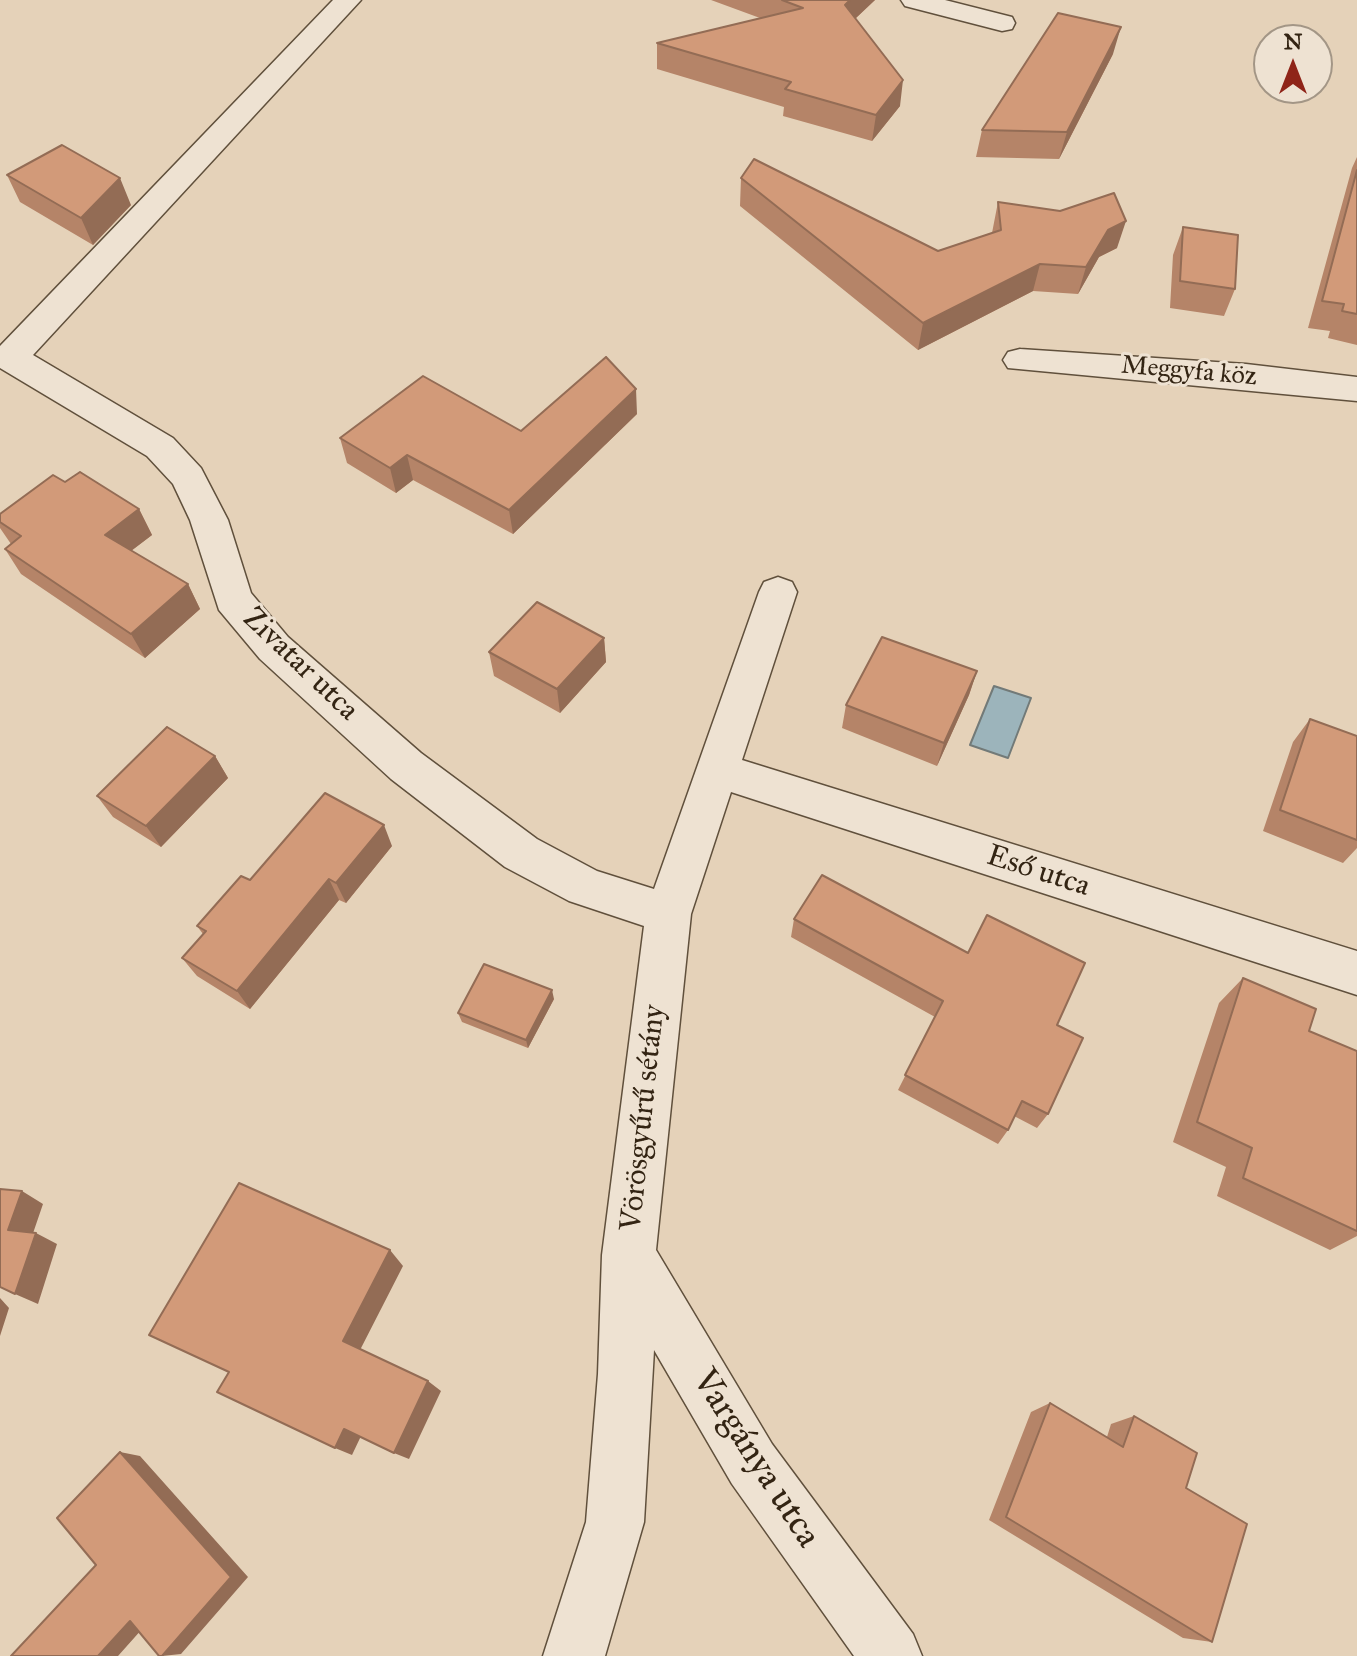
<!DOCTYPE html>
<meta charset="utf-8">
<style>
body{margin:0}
#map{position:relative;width:1357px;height:1656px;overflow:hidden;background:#e5d2b9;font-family:"IM FELL Great Primer",serif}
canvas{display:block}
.north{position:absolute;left:1253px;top:24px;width:80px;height:80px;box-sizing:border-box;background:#eee2d2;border:2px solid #a39686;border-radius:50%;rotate:0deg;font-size:22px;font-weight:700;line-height:32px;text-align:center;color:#332413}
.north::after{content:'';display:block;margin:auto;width:28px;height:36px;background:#8f2418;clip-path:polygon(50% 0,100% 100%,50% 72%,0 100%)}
</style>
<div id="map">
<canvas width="1357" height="1656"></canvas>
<div class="north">N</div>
</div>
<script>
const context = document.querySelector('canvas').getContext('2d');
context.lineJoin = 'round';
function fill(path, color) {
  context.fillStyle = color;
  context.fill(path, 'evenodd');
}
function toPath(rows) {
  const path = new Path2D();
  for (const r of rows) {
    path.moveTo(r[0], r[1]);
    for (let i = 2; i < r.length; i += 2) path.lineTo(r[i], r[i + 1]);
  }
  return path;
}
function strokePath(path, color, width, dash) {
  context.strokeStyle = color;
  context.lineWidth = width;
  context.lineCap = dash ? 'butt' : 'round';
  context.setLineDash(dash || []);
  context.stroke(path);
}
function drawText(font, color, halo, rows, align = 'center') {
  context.font = font + ' "IM FELL Great Primer",serif';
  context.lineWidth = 6;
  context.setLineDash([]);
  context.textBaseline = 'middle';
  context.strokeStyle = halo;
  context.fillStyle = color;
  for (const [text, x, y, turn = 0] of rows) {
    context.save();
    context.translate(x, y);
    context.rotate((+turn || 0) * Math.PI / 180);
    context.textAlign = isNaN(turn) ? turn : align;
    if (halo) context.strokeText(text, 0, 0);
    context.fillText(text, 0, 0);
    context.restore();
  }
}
const water = toPath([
 [994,686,1031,698,1008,758,970,745,994,686]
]);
const street = toPath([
 [333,0,361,0,33,355,173,438,201,468,228,520,251,593,288,637,421,753,537,839,597,871,654,889,759,592,764,582,778,577,792,582,797,592,742,760,1357,951,1357,995,731,792,691,914,656,1250,772,1444,913,1634,922,1656,854,1656,732,1484,654,1350,644,1522,605,1656,543,1656,586,1522,598,1374,602,1255,644,926,569,901,505,867,391,779,260,659,219,610,190,520,173,484,147,456,0,368,0,346,333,0],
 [901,0,945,0,1012,17,1015,23,1012,29,1002,31,905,6,901,0],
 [1020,349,1246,364,1357,377,1357,401,1008,368,1003,360,1008,352,1020,349]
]);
const wall = toPath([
 [711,0,875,0,855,19,900,106,872,141,783,116,784,107,657,69,657,43,760,18],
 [1113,54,1059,159,976,157,982,130],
 [1357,157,1357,345,1328,338,1330,331,1308,328,1352,168],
 [7,175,131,205,93,245,20,202],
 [741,178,938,251,992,233,998,202,1117,248,1099,257,1078,294,1033,291,918,350,740,206],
 [1183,227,1235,289,1224,316,1170,308,1173,255],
 [637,414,513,534,413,480,396,493,347,463,340,438,521,431],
 [65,482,139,509,152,535,131,551,188,584,200,609,145,658,21,574,5,549,11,544,0,528,0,514],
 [604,638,606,662,560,713,494,676,489,652],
 [977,671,969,695,937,766,842,728,846,705],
 [1310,719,1357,736,1357,848,1343,863,1263,831,1293,742],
 [215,756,228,778,161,847,113,817,97,796],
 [392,846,346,903,339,900,250,1009,197,976,182,958,203,934,197,926,250,880],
 [794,919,1057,1025,1048,1114,1037,1128,1014,1116,1008,1130,998,1144,898,1090,935,1017,791,937],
 [1243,978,1309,1031,1357,1051,1357,1236,1330,1250,1217,1196,1226,1167,1173,1142,1219,1003],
 [554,999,528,1048,462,1022,458,1013],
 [1050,1403,1107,1437,1111,1424,1134,1416,1186,1488,1212,1642,1183,1638,989,1520,1031,1412]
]);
const shadedWall = toPath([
 [850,0,875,0,842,31,845,5],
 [1121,27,1113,54,1059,159,1067,132],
 [903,80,900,106,872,141,876,115],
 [120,178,131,205,93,245,81,218],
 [1126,221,1117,248,1099,257,1078,294,1086,267,1108,230],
 [1040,264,1033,291,918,350,923,323],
 [636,389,637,414,513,534,509,510],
 [407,455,413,480,396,493,390,468],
 [139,509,152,535,119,560,105,535],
 [188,584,200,609,145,658,131,634],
 [604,638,606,662,560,713,557,689],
 [977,671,969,695,937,766,944,743],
 [215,756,228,778,161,847,146,826],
 [384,825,392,846,346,903,336,883],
 [329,879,339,900,250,1009,237,991],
 [552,990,554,999,528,1048,526,1040],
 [22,1191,43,1204,30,1242,8,1230],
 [36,1233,57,1244,38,1304,15,1294],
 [390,1250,403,1266,359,1352,343,1341],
 [0,1298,9,1308,0,1336],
 [428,1381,441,1391,409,1459,394,1453],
 [344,1429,361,1436,352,1455,335,1448],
 [120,1452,140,1456,248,1577,181,1654,162,1656],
 [151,1619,118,1656,98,1656,130,1621]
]);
const building = toPath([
 [782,0,850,0,845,5,903,80,876,115,785,89,791,82,657,43,803,8,782,0],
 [1058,13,1121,27,1067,132,982,130,1058,13],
 [62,145,120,178,81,218,7,175,62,145],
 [754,159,938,251,1001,230,998,202,1060,211,1114,193,1126,221,1108,230,1086,267,1040,264,923,323,741,178,754,159],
 [1357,170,1357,314,1342,311,1344,304,1322,301,1357,170],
 [1183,227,1238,235,1235,289,1180,281,1183,227],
 [606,357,636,389,509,510,407,455,390,468,340,438,423,376,521,431,606,357],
 [80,472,139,509,105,535,188,584,131,634,5,549,21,536,0,522,0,514,53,475,65,482,80,472],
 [537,602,604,638,557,689,489,652,537,602],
 [882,637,977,671,944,743,846,705,882,637],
 [1310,719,1357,736,1357,840,1280,810,1310,719],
 [167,727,215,756,146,826,97,796,167,727],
 [325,793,384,825,336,883,329,879,237,991,182,958,206,931,197,926,241,876,250,880,325,793],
 [822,875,968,953,987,915,1085,963,1057,1025,1083,1038,1048,1114,1022,1101,1008,1130,905,1075,943,1001,794,919,822,875],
 [484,964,552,990,526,1040,458,1013,484,964],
 [1243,978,1316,1009,1309,1031,1357,1051,1357,1231,1243,1178,1252,1148,1197,1122,1243,978],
 [239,1183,390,1250,343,1341,428,1381,394,1453,344,1429,335,1448,217,1392,229,1372,149,1335,239,1183],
 [0,1189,22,1191,8,1230,36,1233,15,1294,0,1287,0,1189],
 [1050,1403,1123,1447,1134,1416,1197,1453,1186,1488,1247,1524,1212,1642,1006,1517,1050,1403],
 [120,1452,231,1577,162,1656,159,1656,130,1621,98,1656,11,1656,96,1565,57,1518,120,1452]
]);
const farStreetnames = [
 ["Meggyfa köz",1189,372,5]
];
const streetNames = [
 ["Zivatar utca",300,665,44],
 ["Eső utca",1038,872,18],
 ["Vörösgyűrű sétány",644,1118,-84]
];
const nearStreetnames = [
 ["Vargánya utca",755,1459,57]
];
fill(water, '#9cb4bb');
strokePath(water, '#727a78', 2);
strokePath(street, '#60503c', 3);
fill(street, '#eee2d2');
fill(wall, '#b58468');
fill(shadedWall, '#936c55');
fill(building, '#d29a79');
strokePath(building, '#936c55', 2);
drawText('26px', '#332413', '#eee2d2', farStreetnames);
drawText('30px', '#332413', '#eee2d2', streetNames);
drawText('36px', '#332413', '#eee2d2', nearStreetnames);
</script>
